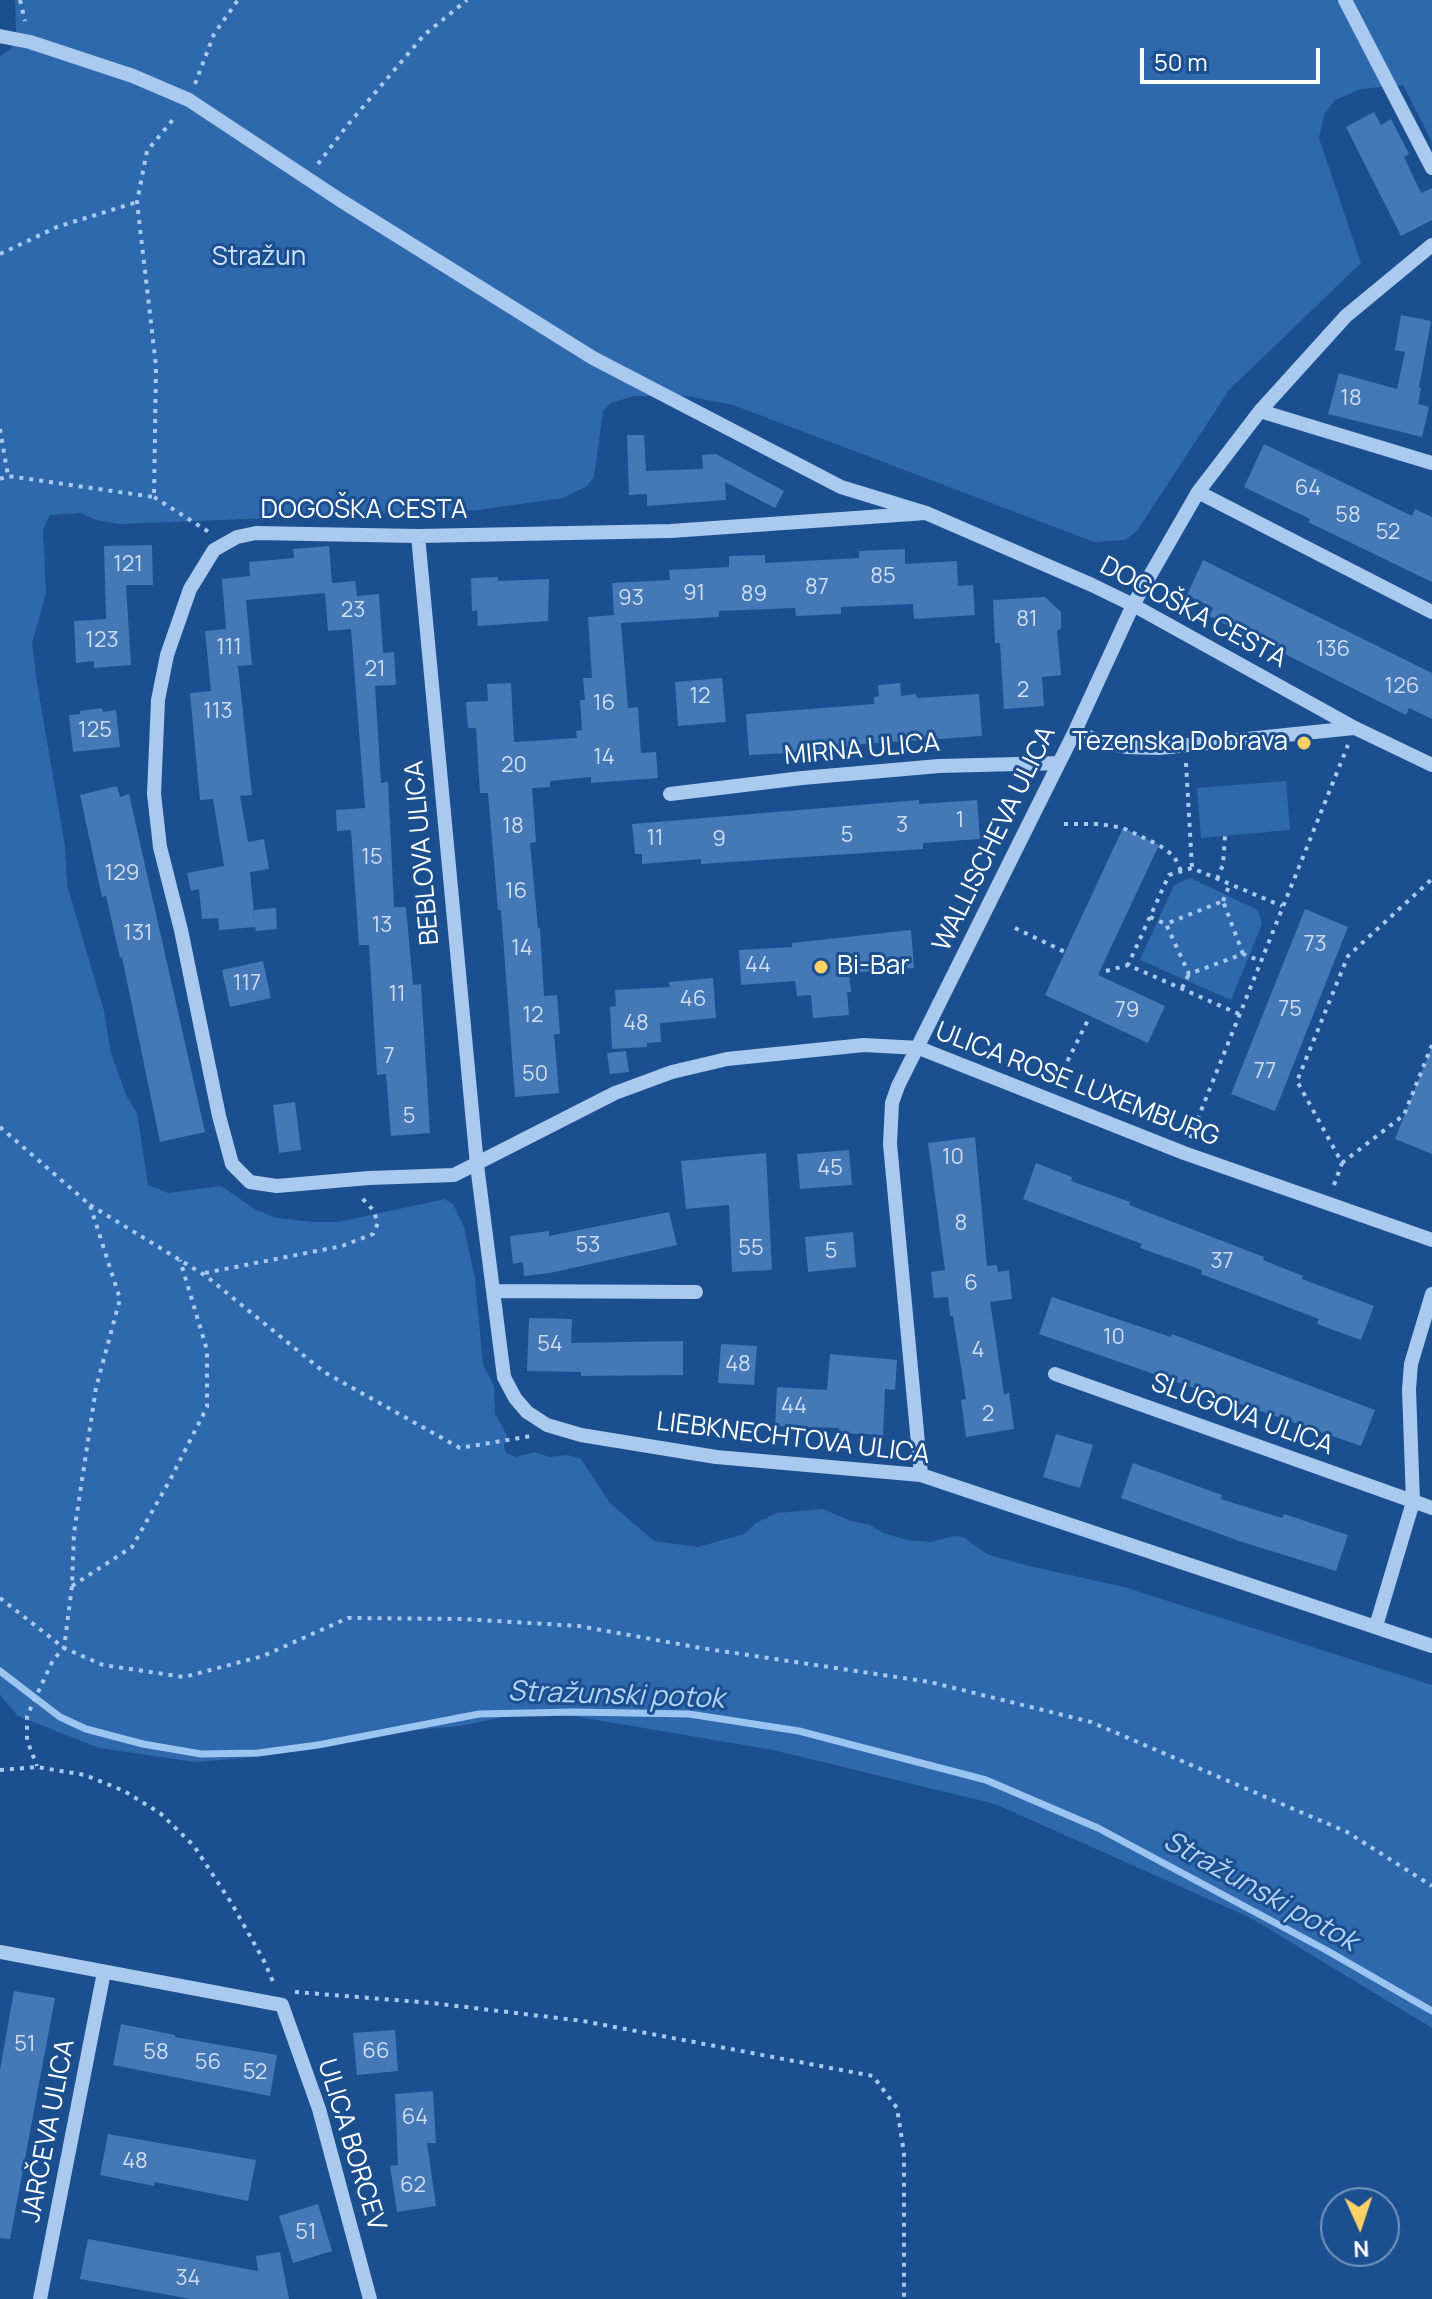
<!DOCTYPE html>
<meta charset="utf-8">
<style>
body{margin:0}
#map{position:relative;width:1432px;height:2299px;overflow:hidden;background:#1b4f8f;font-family:Manrope,sans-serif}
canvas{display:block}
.north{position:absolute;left:1320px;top:2187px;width:80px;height:80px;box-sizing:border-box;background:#1b4f8f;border:2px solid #7695bc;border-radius:50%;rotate:177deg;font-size:22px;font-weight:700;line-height:32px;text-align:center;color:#fff}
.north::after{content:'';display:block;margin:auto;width:28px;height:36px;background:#ffd166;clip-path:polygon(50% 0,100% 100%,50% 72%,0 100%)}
.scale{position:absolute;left:1140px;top:48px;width:180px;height:36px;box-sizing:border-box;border:4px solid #fff;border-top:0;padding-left:10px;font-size:24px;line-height:28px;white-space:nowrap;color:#fff;-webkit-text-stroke:6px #1b4f8f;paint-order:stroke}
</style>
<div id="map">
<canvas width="1432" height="2299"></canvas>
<div class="north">N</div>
<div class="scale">50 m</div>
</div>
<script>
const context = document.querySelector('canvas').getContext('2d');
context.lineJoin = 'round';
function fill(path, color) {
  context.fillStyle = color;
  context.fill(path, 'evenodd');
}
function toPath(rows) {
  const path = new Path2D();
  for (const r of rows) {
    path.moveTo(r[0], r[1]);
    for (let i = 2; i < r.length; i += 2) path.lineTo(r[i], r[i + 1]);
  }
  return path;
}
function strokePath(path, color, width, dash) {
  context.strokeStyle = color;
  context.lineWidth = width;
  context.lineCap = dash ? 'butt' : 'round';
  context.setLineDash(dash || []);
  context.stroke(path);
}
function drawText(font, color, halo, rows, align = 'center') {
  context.font = font + ' Manrope,sans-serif';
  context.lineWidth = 6;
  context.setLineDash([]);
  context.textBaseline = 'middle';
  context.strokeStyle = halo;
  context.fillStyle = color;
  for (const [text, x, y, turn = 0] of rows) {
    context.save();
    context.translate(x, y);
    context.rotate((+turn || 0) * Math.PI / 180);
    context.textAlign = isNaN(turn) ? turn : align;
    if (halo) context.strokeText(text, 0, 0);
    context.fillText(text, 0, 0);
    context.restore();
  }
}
const green = toPath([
 [15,0,1432,0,1432,142,1403,85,1361,89,1335,100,1324,115,1319,138,1361,263,1229,390,1137,531,1125,540,1094,542,733,405,686,396,634,396,611,403,603,411,594,477,587,486,563,498,478,510,119,524,96,520,81,513,50,515,43,530,46,593,32,643,37,683,65,846,67,885,104,1011,111,1053,126,1095,137,1113,148,1185,168,1193,221,1186,256,1210,277,1218,313,1222,338,1222,445,1199,453,1204,464,1227,475,1279,483,1365,494,1385,495,1414,507,1435,504,1445,506,1453,516,1457,535,1452,549,1457,567,1455,581,1459,610,1503,654,1541,698,1547,744,1534,756,1523,777,1513,823,1509,851,1521,868,1524,884,1533,907,1540,931,1542,953,1536,963,1537,987,1554,1025,1565,1124,1587,1432,1685,1432,2028,1251,1918,995,1804,773,1750,538,1710,460,1726,371,1734,293,1747,257,1757,195,1762,99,1748,18,1716,0,1695,0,56,11,49,16,31],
 [1286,781,1290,830,1201,838,1197,788],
 [1190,878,1258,910,1262,924,1231,1000,1140,960,1174,885]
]);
const stream = toPath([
 [0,1671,60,1717,86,1729,143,1744,201,1754,258,1753,318,1745,479,1714,574,1712,689,1714,799,1731,986,1780,1098,1828,1326,1950,1432,2011]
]);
const building = toPath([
 [1374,112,1381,125,1391,119,1409,154,1404,157,1421,193,1432,188,1432,220,1401,236,1346,127],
 [1401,315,1431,321,1419,387,1421,388,1418,404,1429,407,1422,437,1328,414,1339,373,1397,389,1405,352,1395,350],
 [627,435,644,435,646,471,703,469,702,455,716,454,784,491,775,508,725,482,726,500,647,506,647,494,629,495],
 [1264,444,1412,516,1415,509,1432,517,1432,582,1308,522,1310,519,1244,487],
 [152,545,153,585,126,585,131,665,94,668,94,661,76,663,74,621,106,619,104,546],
 [329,546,332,583,355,581,357,596,379,594,383,653,394,652,396,685,375,686,381,783,388,782,394,907,406,907,413,985,421,984,430,1133,391,1136,386,1074,377,1075,369,945,359,945,351,830,337,831,336,810,365,808,351,629,328,631,325,593,246,600,252,665,238,666,252,795,240,796,248,842,264,839,269,869,250,872,255,924,254,910,276,908,277,929,256,931,255,927,219,930,218,918,202,919,199,889,191,891,187,873,224,866,213,799,200,800,190,693,211,691,205,631,226,629,222,579,250,576,249,562,294,558,293,549],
 [905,549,905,564,957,561,958,586,973,585,975,615,914,619,913,604,841,607,841,614,796,616,795,608,719,611,719,617,621,623,628,708,638,707,641,753,656,752,658,778,591,783,591,777,550,781,550,787,532,788,536,842,530,843,538,928,540,928,544,996,557,995,560,1034,554,1034,559,1093,515,1097,501,910,498,910,488,793,480,793,476,728,468,728,466,702,488,701,487,684,511,683,514,742,577,738,576,731,582,730,580,700,585,700,583,678,592,678,588,617,614,615,612,583,670,580,669,570,729,567,729,556,765,555,765,563,859,558,859,551],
 [1203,560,1432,673,1432,719,1409,708,1406,715,1209,616,1213,608,1187,595],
 [498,577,498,581,549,579,548,621,478,626,477,610,472,611,471,578],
 [1045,597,1061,612,1061,628,1057,631,1061,675,1042,677,1044,706,1004,709,1000,643,995,643,993,600],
 [722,678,726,722,678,726,675,682],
 [900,683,901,696,916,694,917,698,979,694,982,736,849,745,850,750,749,755,746,714,874,704,874,697,879,696,878,685],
 [102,708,103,712,116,710,120,747,73,752,69,715,80,714,80,711],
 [117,786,120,797,129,794,205,1132,160,1142,122,957,120,958,106,896,102,897,80,795],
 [919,800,919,804,977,800,980,839,923,843,923,849,701,864,701,859,642,864,642,854,635,854,632,824],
 [1123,828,1159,845,1098,975,1165,1006,1148,1043,1045,995],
 [1305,909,1348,927,1275,1111,1231,1094],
 [911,930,914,968,849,973,851,992,847,992,849,1015,813,1018,811,995,797,996,795,981,741,985,739,950,792,947,792,943],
 [263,961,271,998,230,1007,222,970],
 [713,978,716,1018,660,1023,661,1042,647,1043,647,1047,612,1049,610,1007,616,1006,615,990,670,987,669,982],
 [1431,1048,1432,1048,1432,1154,1395,1139],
 [626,1051,629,1072,610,1074,607,1053],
 [295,1102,301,1150,279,1153,273,1105],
 [975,1137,987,1266,997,1265,998,1272,1009,1270,1012,1299,990,1302,1004,1394,1009,1393,1014,1429,966,1437,961,1400,966,1399,953,1316,950,1316,948,1297,934,1298,931,1272,945,1270,928,1143],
 [849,1150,852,1185,800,1189,797,1154],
 [766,1153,772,1270,732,1272,729,1205,686,1209,681,1161],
 [1036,1163,1072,1177,1071,1181,1130,1202,1129,1205,1264,1257,1263,1260,1303,1276,1302,1279,1374,1306,1361,1340,1317,1324,1319,1319,1201,1274,1202,1270,1140,1248,1142,1244,1023,1199],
 [669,1212,677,1245,550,1273,524,1276,523,1262,513,1264,510,1236,549,1231,549,1236],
 [853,1232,856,1267,808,1272,805,1237],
 [1052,1297,1171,1337,1172,1334,1375,1410,1361,1446,1039,1334],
 [529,1318,572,1319,571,1343,683,1341,683,1375,581,1376,581,1372,527,1371],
 [721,1344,757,1346,754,1385,718,1383],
 [830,1354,897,1360,895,1390,885,1389,883,1435,839,1433,839,1428,775,1426,777,1387,827,1390],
 [1056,1434,1093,1445,1080,1488,1043,1477],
 [1133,1463,1222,1495,1221,1499,1282,1518,1284,1514,1348,1535,1336,1571,1239,1541,1121,1498],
 [14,1991,55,1998,10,2239,0,2238,0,2070],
 [121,2024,175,2035,175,2037,277,2055,270,2096,113,2065],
 [395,2030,398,2071,357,2075,353,2033],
 [433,2091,436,2143,427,2143,436,2206,397,2212,390,2166,398,2165,395,2094],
 [108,2134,256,2160,248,2201,155,2182,154,2186,100,2175],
 [318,2204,332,2251,293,2263,279,2216],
 [88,2239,258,2271,256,2256,280,2252,289,2299,191,2299,80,2279]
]);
const path = toPath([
 [20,0,25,21],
 [195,84,214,34,238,0],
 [318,164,346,127,424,35,467,0],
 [0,254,57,227,137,202],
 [0,429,8,476],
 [0,479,8,476,154,497,156,366,137,202,147,151,176,116],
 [154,497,209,532],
 [1186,763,1192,868],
 [1064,824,1100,824,1123,828,1159,845,1174,856,1181,871],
 [1217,879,1223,865,1225,836],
 [1223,901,1230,884],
 [1150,917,1166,924],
 [1015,928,1065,952],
 [1243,954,1223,901,1166,924,1189,974,1243,954,1261,961],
 [1106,971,1128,965],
 [1182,988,1189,974],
 [1239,1014,1128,965,1169,875,1192,868,1282,906],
 [1063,1070,1089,1018],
 [0,1127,90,1205,120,1299,96,1388,74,1533,72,1586,64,1648,53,1660,27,1716,27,1740,37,1766],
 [1190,1138,1348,745],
 [1342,1163,1404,1115,1432,1045],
 [1334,1185,1342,1163,1297,1081,1348,956,1432,879],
 [90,1205,206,1276,324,1372,460,1448,531,1436],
 [205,1273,342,1246,373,1234,378,1223,373,1210,362,1198],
 [72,1586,132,1547,170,1480,207,1407,207,1350,180,1260],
 [0,1598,64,1648,103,1665,184,1677,263,1656,348,1618,463,1619,579,1626,701,1648,930,1682,1091,1722,1347,1832,1432,1886],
 [0,1770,37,1767,85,1775,124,1791,160,1813,194,1846,232,1904,264,1961,274,1984],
 [295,1992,432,2003,583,2021,873,2076,897,2108,904,2153,904,2299]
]);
const minor = toPath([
 [1345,0,1432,168],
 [0,36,30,42,133,76,189,100,340,200,593,358,841,487,926,513,1092,585,1133,605,1355,728,1432,765],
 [1260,411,1432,463],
 [1198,492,1432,612],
 [926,513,671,531,418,536,256,533,237,537,214,550,190,589,167,655,158,700,154,794,160,847,181,930,219,1116,232,1164,250,1182,277,1186,369,1178,454,1175,615,1093,672,1072,727,1059,864,1045,919,1048,1184,1153,1432,1240],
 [418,536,477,1165,504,1377,515,1398,527,1412,547,1425,581,1435,716,1457,921,1475,1432,1646],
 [1075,731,1100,742,1126,747,1159,748,1354,728],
 [670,794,802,778,939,766,1059,763],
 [493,1291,696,1292],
 [1055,1374,1432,1508],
 [921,1475,890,1144,892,1103,898,1086,1075,731,1133,605,1198,492,1260,411,1346,316,1432,245],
 [1376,1626,1413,1502,1409,1389,1411,1364,1432,1294],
 [0,1952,282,2005,319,2109,370,2299],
 [40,2299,104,1972]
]);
const markers = [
 [1304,743,8,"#ffd166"],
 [821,967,8,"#ffd166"]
];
const numberNames = [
 ["18",1351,399],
 ["64",1308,489],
 ["58",1348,516],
 ["52",1388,533],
 ["121",128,565],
 ["85",883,577],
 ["87",817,588],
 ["91",694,594],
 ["89",754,595],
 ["93",631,599],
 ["23",353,611],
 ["81",1027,620],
 ["123",102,641],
 ["111",229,648],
 ["136",1333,650],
 ["21",375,670],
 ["126",1402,687],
 ["2",1023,691],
 ["12",700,697],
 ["16",604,704],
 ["113",218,712],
 ["125",95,731],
 ["14",604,758],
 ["20",514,766],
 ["1",960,821],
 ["3",902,826],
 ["18",513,827],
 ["5",847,836],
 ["11",655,839],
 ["9",719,840],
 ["15",372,858],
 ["129",122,874],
 ["16",516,892],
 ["13",382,926],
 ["131",138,934],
 ["73",1315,945],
 ["14",522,949],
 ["44",758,966],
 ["117",247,984],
 ["11",397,995],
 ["46",693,1000],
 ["75",1290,1010],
 ["79",1127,1011],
 ["12",533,1016],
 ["48",636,1024],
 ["7",389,1057],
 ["77",1265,1072],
 ["50",535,1075],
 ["5",409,1117],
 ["10",953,1158],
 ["45",830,1169],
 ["8",961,1224],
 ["53",588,1246],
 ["55",751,1249],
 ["5",831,1252],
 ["37",1222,1262],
 ["6",971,1284],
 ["10",1114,1338],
 ["54",550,1345],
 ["4",978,1351],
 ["48",738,1365],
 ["44",794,1407],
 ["2",988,1415],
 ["51",25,2045],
 ["66",376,2052],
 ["58",156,2053],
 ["56",208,2063],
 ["52",255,2073],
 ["64",415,2118],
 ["48",135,2162],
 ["62",413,2186],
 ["51",306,2233],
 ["34",188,2279]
];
const parkNames = [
 ["Stražun",259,258]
];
const streetNames = [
 ["DOGOŠKA CESTA",364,511],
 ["DOGOŠKA CESTA",1193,613,28],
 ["MIRNA ULICA",862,750,-5],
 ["WALLISCHEVA ULICA",995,839,-64],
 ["BEBLOVA ULICA",423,853,-95],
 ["ULICA ROSE LUXEMBURG",1077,1085,21],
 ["SLUGOVA ULICA",1242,1415,20],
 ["LIEBKNECHTOVA ULICA",793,1439,7],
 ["JARČEVA ULICA",49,2131,-79],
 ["ULICA BORCEV",351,2145,73]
];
const poiNames = [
 ["Tezenska Dobrava",1288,743],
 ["Bi-Bar",837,967,"left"]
];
const waterNames = [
 ["Stražunski potok",616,1696,2],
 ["Stražunski potok",1260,1892,29]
];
fill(green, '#2e69ad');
strokePath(stream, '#9cc4f0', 7);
fill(building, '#4478b7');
strokePath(path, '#a9c9ee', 4, [4, 6]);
strokePath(minor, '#a9c9ee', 14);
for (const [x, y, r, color] of markers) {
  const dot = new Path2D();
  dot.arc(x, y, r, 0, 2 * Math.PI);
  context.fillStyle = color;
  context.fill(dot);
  strokePath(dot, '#1b4f8f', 3);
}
drawText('22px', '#d0dded', null, numberNames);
drawText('26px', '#cfe3fa', '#1b4f8f', parkNames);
drawText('26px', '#fff', '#1b4f8f', streetNames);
drawText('26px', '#fff', '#1b4f8f', poiNames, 'right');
drawText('italic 28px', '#b5d3f5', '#1b4f8f', waterNames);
</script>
